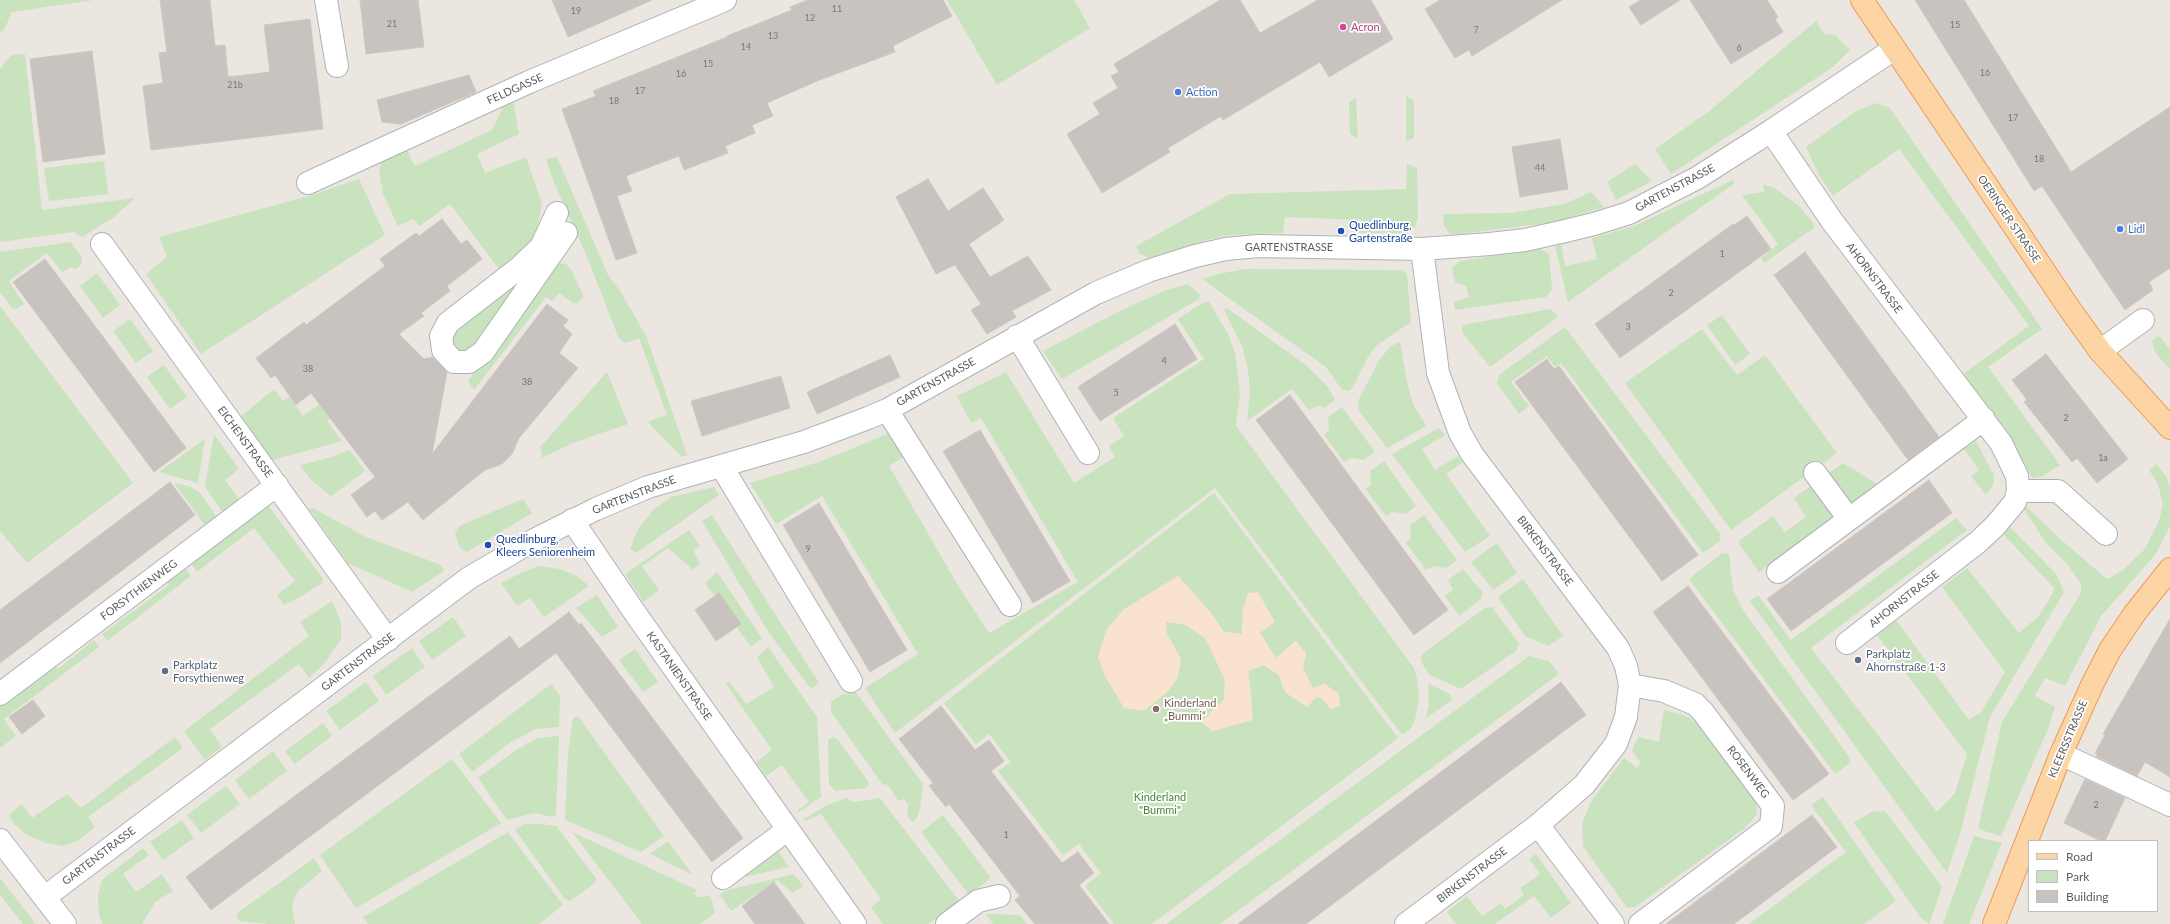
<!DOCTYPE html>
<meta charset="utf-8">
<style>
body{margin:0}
#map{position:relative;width:2170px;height:924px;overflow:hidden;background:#ece6e0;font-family:Lato,sans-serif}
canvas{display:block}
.legend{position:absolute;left:2028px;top:840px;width:130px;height:72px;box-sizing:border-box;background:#fff;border:1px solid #bdbfc0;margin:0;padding:5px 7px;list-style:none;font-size:12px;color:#595f61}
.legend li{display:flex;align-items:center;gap:8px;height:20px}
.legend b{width:20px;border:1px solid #bdbfc0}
</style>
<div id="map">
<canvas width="2170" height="924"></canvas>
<ul class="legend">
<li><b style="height:5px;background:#fdd5a4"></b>Road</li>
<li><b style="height:11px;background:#c8e3bd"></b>Park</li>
<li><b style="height:11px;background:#c8c3bf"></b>Building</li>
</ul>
</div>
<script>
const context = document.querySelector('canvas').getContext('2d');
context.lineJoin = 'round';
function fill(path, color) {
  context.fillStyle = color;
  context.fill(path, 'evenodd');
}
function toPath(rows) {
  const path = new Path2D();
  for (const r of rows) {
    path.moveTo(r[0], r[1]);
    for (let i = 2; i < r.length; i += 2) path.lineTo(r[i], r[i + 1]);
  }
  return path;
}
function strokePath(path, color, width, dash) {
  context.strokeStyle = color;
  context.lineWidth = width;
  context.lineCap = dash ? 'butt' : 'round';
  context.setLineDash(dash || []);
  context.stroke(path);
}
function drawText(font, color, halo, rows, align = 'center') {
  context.font = font + ' Lato,sans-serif';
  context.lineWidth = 3.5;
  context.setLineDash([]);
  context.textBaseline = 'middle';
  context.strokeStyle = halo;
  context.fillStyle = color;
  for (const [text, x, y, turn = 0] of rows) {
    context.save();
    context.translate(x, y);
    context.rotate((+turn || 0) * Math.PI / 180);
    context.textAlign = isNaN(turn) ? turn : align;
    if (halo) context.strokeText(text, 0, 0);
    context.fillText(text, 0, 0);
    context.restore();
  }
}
const green = toPath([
 [0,0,94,0,12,12,4,30,0,32],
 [947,0,1074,0,1090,28,997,85],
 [1816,21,1824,34,1835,35,1850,50,1833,67,1671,174,1655,149,1708,112],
 [25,54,42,210,135,198,114,217,82,237,74,232,0,242,0,69,11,55],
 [1406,95,1414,101,1414,138,1406,141],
 [1356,98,1358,139,1350,134,1349,102],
 [513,100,519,134,477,154,485,173,526,157,542,204,535,239,501,272,450,204,420,226,413,219,398,226,383,194,379,169,384,156,406,148,415,166,492,130,504,105],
 [1877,103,1890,108,2042,329,1988,367,2060,465,2043,476,2032,478,2010,437,1963,374,2029,326,1899,149,1833,196,1818,173,1806,147,1856,111],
 [557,157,608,275,621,292,647,338,687,455,682,457,648,422,667,415,639,338,626,343,619,339,588,259,553,180,546,159],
 [104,161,108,194,49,201,44,168],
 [1407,164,1417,168,1418,216,1415,227,1407,233,1356,233,1361,220,1285,217,1283,233,1229,235,1203,241,1149,258,1140,254,1136,246,1230,194,1406,189],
 [1635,164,1652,181,1616,200,1607,182],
 [359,179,385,235,201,354,146,274,167,257,159,237,312,195],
 [1733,180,1735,183,1568,302,1555,246,1561,245,1565,266,1597,259,1592,238,1634,226],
 [1763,184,1775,188,1799,206,1814,224,1814,228,1764,263,1761,258,1778,244,1742,195,1764,192],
 [1591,192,1604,207,1556,222,1459,234,1450,234,1444,226,1443,214,1511,213,1564,204],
 [71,242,82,258,82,264,76,269,71,267,62,272,47,253,9,281,24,304,16,309,12,308,0,292,0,252],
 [1540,249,1549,254,1552,289,1546,297,1455,310,1454,302,1469,297,1466,286,1455,282,1452,267,1460,261],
 [561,263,566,264,572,271,584,297,577,303,573,303,559,293,552,301,546,297,474,390,468,381,555,267],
 [1246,269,1402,270,1407,275,1411,322,1376,346,1368,357,1353,387,1349,391,1342,390,1326,367,1202,279,1218,274],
 [97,273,120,305,103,318,80,286],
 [523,277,476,348,464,358,448,342,456,330],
 [1188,284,1200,294,1199,299,1062,379,1043,351,1120,311,1166,290],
 [1204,302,1209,302,1228,334,1235,353,1240,393,1236,426,1414,668,1418,683,1419,698,1415,720,1411,728,1402,735,1215,488,895,733,865,688,918,654,822,496,776,524,750,483,822,461,889,433,905,456,889,466,959,587,989,633,1078,582,981,418,971,423,957,396,1006,372,1074,483,1115,457,1109,446,1124,436,1113,418,1204,359,1178,319],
 [0,306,133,483,27,563,0,531],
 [1227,308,1307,366,1328,387,1335,400,1324,408,1318,405,1309,410,1292,389,1247,421,1250,392,1248,370,1243,348,1224,310],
 [1551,309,1558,317,1490,367,1462,332,1462,325],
 [1722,315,1750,354,1735,365,1707,325],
 [130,319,153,351,136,363,113,331],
 [1565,327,1721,535,1720,541,1703,553,1561,363,1555,367,1547,356,1511,382,1529,406,1519,414,1497,384,1499,375],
 [1702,329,1737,375,1765,355,1837,453,1731,530,1625,383],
 [2159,336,2170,349,2170,370,2155,352,2152,340],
 [1400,342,1407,382,1413,404,1426,426,1387,448,1359,411,1358,401,1379,360,1391,346],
 [164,365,187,397,170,409,147,377],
 [607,372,628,424,575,442,542,458,540,447],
 [356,379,365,393,327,421,342,441,269,461,239,418,274,389,283,401,290,397,303,416],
 [1342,407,1375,452,1364,460,1352,458,1344,462,1324,435,1329,430,1328,417],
 [1439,428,1445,435,1422,449,1435,470,1458,456,1462,463,1446,474,1490,536,1465,552,1392,454],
 [214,434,239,469,225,480,241,502,226,512,221,510,205,487],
 [205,439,198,483,159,472],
 [1976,441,1994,475,1993,485,1986,495,1971,476,1979,470,1964,449],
 [350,450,365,471,331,496,310,479,300,465,332,457],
 [1384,461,1416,506,1406,514,1393,512,1386,516,1365,489,1371,484,1370,471],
 [1843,463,1879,485,1759,572,1739,544,1740,540,1773,516,1785,532,1806,517,1794,498],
 [2157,464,2167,478,2170,490,2170,526,2155,555,2101,616,2065,686,2045,678,2035,696,2055,707,2048,729,2001,836,1978,829,2002,722,2081,593,2081,584,2068,565,2046,543,2024,509,2026,506,2059,538,2107,579,2122,571,2145,549,2159,521,2163,504,2158,484,2149,470],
 [174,483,191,487,200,493,216,516,214,524,208,529],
 [714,487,719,495,636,553,630,549,637,531,653,510,671,497],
 [1214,493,1398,738,1152,924,1114,924,1085,886,1101,873,1079,844,1063,855,998,771,1011,762,989,734,976,744,944,703],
 [1178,576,1211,613,1224,632,1242,634,1243,610,1276,658,1296,641,1306,653,1303,668,1313,689,1324,684,1338,693,1340,706,1331,709,1321,698,1316,697,1307,707,1285,692,1279,675,1264,665,1248,671,1252,699,1208,714,1224,700,1225,680,1216,659,1205,638,1184,624,1165,622,1167,634,1181,659,1166,693,1155,701,1123,610],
 [523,499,532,513,467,552,460,548,455,534,459,526],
 [267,504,323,579,321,584,302,596,284,605,277,595,295,581,254,528,197,572,189,561],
 [313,508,366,537,441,565,444,571,412,592,348,563,309,509],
 [712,515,819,683,811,689,769,633,702,521],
 [1424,515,1457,560,1446,568,1434,566,1426,570,1406,543,1411,538,1410,525],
 [1956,518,1967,530,1811,648,1937,812,1955,793,1967,754,1877,635,1896,620,1969,720,1981,712,2005,672,1942,587,1967,568,2019,633,2039,616,2055,589,2003,534,2010,527,2057,575,2064,592,1990,717,1960,834,1947,873,1750,601,1758,595,1791,640],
 [689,530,700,546,693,550,700,563,693,570,668,548,642,566,659,590,643,602,625,574],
 [1497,543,1517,573,1493,590,1471,562],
 [1722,553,1729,554,1733,590,1743,610,1850,758,1850,763,1835,774,1689,579],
 [183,565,191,576,107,641,102,634,169,585,165,579],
 [538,566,560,569,577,576,589,586,544,617,530,598,517,606,501,583,521,573],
 [1463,569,1483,593,1481,599,1459,616,1445,596,1453,590,1448,580],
 [717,572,762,638,751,647,705,583],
 [1523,579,1563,636,1548,646,1525,636,1498,597],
 [597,595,618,627,602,637,576,608],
 [332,601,341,622,341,639,324,664,309,678,299,664,210,729,222,747,205,760,184,731,309,636,300,622],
 [1492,607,1519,644,1516,651,1461,689,1430,675,1423,665,1421,659,1422,654,1485,608],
 [453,617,466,636,432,660,419,641],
 [94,640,99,647,4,719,16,736,0,748,0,703,52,663,58,669],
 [768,647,817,717,821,797,799,812,798,810,809,802,782,765,766,776,756,762,772,750,726,684,729,681,746,704,774,687,757,657],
 [412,648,425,667,386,695,373,676],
 [635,649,658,682,643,692,619,660],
 [1529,656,1549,661,1559,674,1220,924,1166,924],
 [366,682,379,701,340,730,326,711],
 [1428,683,1451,695,1452,700,1425,719,1429,705],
 [551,684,560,696,559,727,536,729,511,742,472,772,459,754],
 [855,691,923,784,920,809,915,821,912,822,907,815,908,804,904,799,898,801,888,785,882,784,831,712,831,702,841,695],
 [1664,710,1689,717,1700,727,1756,800,1757,814,1745,828,1635,907,1627,908,1583,846,1582,823,1592,800,1624,758,1637,768,1641,763,1632,751,1638,737,1659,742],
 [578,716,664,836,641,852,565,820,568,753,573,718],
 [323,723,332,736,295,764,285,751],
 [559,736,556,815,552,817,534,813,507,820,478,778,516,750,538,738],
 [175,737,183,748,88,817,95,827,79,840,64,846,46,843,27,835,14,824,9,815,22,804,32,818,67,794,81,808],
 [833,737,838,740,868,781,869,785,866,788,835,791,829,784,828,740],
 [273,751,287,771,249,799,235,780],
 [452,759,501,823,356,908,320,855],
 [226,786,240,804,201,833,187,815],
 [1823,797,1896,901,1864,924,1749,924,1846,852,1811,805],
 [846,798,853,802,880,798,960,902,928,924,883,924,871,907,881,899,821,814,805,821,804,819,827,805],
 [1885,811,1942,887,1929,924,1921,918,1854,823,1871,812],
 [943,815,991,878,969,895,921,832],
 [182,820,194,838,163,860,150,842],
 [524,824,539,824,556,826,596,878,595,883,570,901,565,899,515,830],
 [508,832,563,905,539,924,368,924,363,917],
 [572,832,697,890,694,892,698,897,709,896,713,903,715,913,700,924,642,924],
 [1974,836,2002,843,1969,924,1943,924],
 [668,841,693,875,650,854],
 [143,848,149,855,123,874,136,892,162,874,173,891,155,902,142,924,103,924,99,915,98,895,102,880],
 [777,849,789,867,735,879],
 [1536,854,1571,903,1551,918,1534,896,1495,924,1456,924,1447,912,1467,896,1482,916,1501,903,1505,909,1524,895,1520,888,1540,874,1529,859],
 [314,858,322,871,298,891,292,905,295,924,268,924,239,921,236,914],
 [794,874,803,886,793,893,777,880,731,911,720,895,724,891],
 [0,878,36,924,23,924,0,895],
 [986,914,1020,915,1027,924,993,924]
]);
const sand = toPath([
 [1178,576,1211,613,1224,632,1242,634,1243,610,1248,593,1258,592,1275,622,1260,633,1276,658,1295,641,1306,653,1303,668,1313,688,1324,684,1338,693,1340,706,1331,709,1321,698,1316,697,1307,707,1285,692,1279,675,1264,665,1248,671,1253,720,1213,731,1201,722,1224,700,1225,680,1205,638,1184,624,1166,622,1167,634,1181,659,1177,680,1166,693,1144,711,1124,708,1105,676,1098,657,1106,630,1123,610]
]);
const building = toPath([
 [160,0,210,0,215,46,225,45,228,77,270,72,264,25,310,19,323,129,151,150,143,86,163,83,159,53,167,52,160,0],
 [360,0,418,0,424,47,366,54,360,0],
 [552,0,652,0,568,37,552,0],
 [808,0,943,0,952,16,893,46,895,52,817,81,767,103,773,116,752,125,755,133,725,146,728,153,684,170,679,156,626,176,632,191,617,196,637,253,616,260,562,109,596,96,593,91,727,37,727,36,792,10,790,7,808,0],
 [1220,0,1240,0,1260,33,1318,0,1371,0,1393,39,1329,77,1320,62,1223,120,1221,116,1168,148,1170,152,1102,193,1067,134,1100,114,1093,103,1118,88,1111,76,1119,72,1114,64,1220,0],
 [1440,0,1562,0,1472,56,1469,50,1455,58,1425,9,1440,0],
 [1641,0,1680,0,1641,25,1629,7,1641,0],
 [1690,0,1767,0,1778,17,1775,19,1783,32,1731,64,1690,0],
 [1915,0,1964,0,2071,172,2170,107,2170,268,2149,282,2153,290,2125,310,2042,186,2034,191,1915,0],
 [92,51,105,154,43,162,30,59,92,51],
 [469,75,476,92,401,124,382,122,377,100,469,75],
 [1560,139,1568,189,1520,197,1512,147,1560,139],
 [928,179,948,211,983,188,1004,220,969,244,990,277,1028,256,1051,290,1012,311,1016,317,987,334,971,310,981,304,955,265,936,274,896,197,928,179],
 [1747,216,1771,249,1620,358,1595,324,1733,224,1734,225,1747,216],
 [442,219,461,244,467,240,482,259,447,286,450,291,421,313,424,316,399,334,424,359,433,357,447,372,432,454,547,304,568,320,563,326,572,334,559,353,578,368,519,438,512,454,502,464,485,470,423,520,408,502,382,520,375,511,367,517,351,495,375,477,311,393,296,405,275,375,271,378,256,358,304,322,306,325,385,266,380,259,416,233,419,236,442,219],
 [1805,252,1939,437,1908,460,1774,275,1805,252],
 [45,259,186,448,154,472,13,282,45,259],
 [1175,324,1197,359,1100,421,1078,387,1175,324],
 [2046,354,2128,459,2097,483,2077,458,2072,462,2024,402,2027,400,2012,380,2046,354],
 [890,355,900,377,817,414,807,392,890,355],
 [1547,359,1554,369,1559,366,1698,555,1662,581,1515,382,1547,359],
 [781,376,790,408,702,436,691,401,781,376],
 [1290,395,1448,610,1414,635,1256,420,1290,395],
 [980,430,1070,581,1033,603,943,451,980,430],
 [1929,480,1952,513,1791,631,1767,599,1929,480],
 [170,482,195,515,0,663,0,610,170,482],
 [819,503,907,650,870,672,783,525,819,503],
 [1688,586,1829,774,1793,800,1653,612,1688,586],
 [719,593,741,624,716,641,695,610,719,593],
 [569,612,579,625,581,623,743,838,712,862,556,653,211,910,186,877,510,636,519,649,569,612],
 [2170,619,2170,777,2145,762,2137,776,2096,756,2097,754,2095,753,2105,735,2103,734,2170,619],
 [1561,682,1586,715,1572,725,1306,924,1238,924,1561,682],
 [33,700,45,716,22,734,9,717,33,700],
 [941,706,975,750,989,740,1004,761,991,771,1062,863,1078,852,1094,873,1079,885,1109,924,1035,924,1015,900,1020,896,949,804,946,807,929,786,933,783,899,739,941,706],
 [2085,779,2125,798,2105,841,2101,841,2064,823,2085,779],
 [1812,815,1837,847,1734,924,1666,924,1812,815],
 [774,882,805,924,755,924,742,906,774,882]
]);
const minor = toPath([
 [326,0,337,66],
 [1771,131,1832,221,2001,443,2017,476,2018,491,2015,502,1995,526,1978,542,1847,643],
 [308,183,529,82,725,0],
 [557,213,541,247,519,268,448,323,441,336,443,350,454,362,469,362,483,352,566,233],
 [102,244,388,640],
 [1017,336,1088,453],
 [2100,351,2143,320],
 [887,410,1010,605],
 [722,467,851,681],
 [1815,473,1849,519],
 [2018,491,2058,491,2106,534],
 [572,520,635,613,855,924],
 [1778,572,1984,419],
 [1630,685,1664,691,1695,704,1703,712,1773,806,1771,826,1640,924],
 [0,694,277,485],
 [2061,754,2170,805],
 [1538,825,1613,924],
 [0,840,65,924],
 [723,878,787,830],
 [45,897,469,578,534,540,596,509,648,487,804,442,868,418,887,410,1096,293,1148,271,1195,256,1226,249,1258,246,1422,249,1490,244,1525,240,1561,232,1594,224,1629,213,1697,178,1771,131,1894,49],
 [947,924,978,901,999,896],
 [1406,924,1538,825,1584,785,1616,744,1626,717,1630,685,1626,666,1618,648,1472,454,1460,433,1438,373,1422,249]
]);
const major = toPath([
 [1862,0,2069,308,2100,351,2170,428],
 [1994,924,2061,754,2092,685,2110,650,2135,613,2170,569]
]);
const markers = [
 [1343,27,4,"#d1479c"],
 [1178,92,4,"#3f7fe0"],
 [2120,229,4,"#3f7fe0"],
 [1341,231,4,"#1a4fb4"],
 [488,545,4,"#1a4fb4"],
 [1858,660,4,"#5c6f8a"],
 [165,671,4,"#5c6f8a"],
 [1156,709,4,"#8d6e63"]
];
const numberNames = [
 ["11",837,9],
 ["19",576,11],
 ["12",810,18],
 ["21",392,24],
 ["15",1955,25],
 ["7",1476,30],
 ["13",773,36],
 ["14",746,47],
 ["6",1739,48],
 ["15",708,64],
 ["16",1985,73],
 ["16",681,74],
 ["21b",235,85],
 ["17",640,91],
 ["18",614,101],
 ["17",2013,118],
 ["18",2039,159],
 ["44",1540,168],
 ["1",1722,254],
 ["2",1671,293],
 ["3",1628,327],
 ["4",1164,361],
 ["38",308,369],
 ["38",527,382],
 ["5",1116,393],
 ["2",2066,418],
 ["1a",2103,458],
 ["9",808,549],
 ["2",2096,805],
 ["1",1006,835]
];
const hotelNames = [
 ["Acron",1351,27]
];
const streetNames = [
 ["FELDGASSE",515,89,-24],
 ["GARTENSTRASSE",1675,188,-28],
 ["OERINGER STRASSE",2009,219,56],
 ["GARTENSTRASSE",1289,247],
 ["AHORNSTRASSE",1874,278,53],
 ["GARTENSTRASSE",936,382,-29],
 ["EICHENSTRASSE",245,442,54],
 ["GARTENSTRASSE",634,495,-21],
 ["BIRKENSTRASSE",1545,551,53],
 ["FORSYTHIENWEG",139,590,-37],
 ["AHORNSTRASSE",1904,599,-38],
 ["GARTENSTRASSE",358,662,-37],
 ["KASTANIENSTRASSE",679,676,55],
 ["KLEERSSTRASSE",2068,739,-67],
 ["ROSENWEG",1748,772,53],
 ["GARTENSTRASSE",99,856,-37],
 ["BIRKENSTRASSE",1472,875,-37]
];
const shopNames = [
 ["Action",1186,92],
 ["Lidl",2128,229]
];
const transitNames = [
 ["Quedlinburg,",1349,225],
 ["Gartenstraße",1349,238],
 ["Quedlinburg,",496,539],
 ["Kleers Seniorenheim",496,552]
];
const serviceNames = [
 ["Parkplatz",1866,654],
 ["Ahornstraße 1-3",1866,667],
 ["Parkplatz",173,665],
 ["Forsythienweg",173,678]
];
const educationNames = [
 ["Kinderland",1164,703],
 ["„Bummi“",1164,716]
];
const parkNames = [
 ["Kinderland",1160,797],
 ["\"Bummi\"",1160,810]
];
fill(green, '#c8e3bd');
fill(sand, '#f9e3ce');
fill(building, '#c8c3bf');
strokePath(building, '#d0c6bf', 1);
strokePath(minor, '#aeb3b6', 24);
strokePath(major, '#ed9957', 24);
strokePath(minor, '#fff', 22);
strokePath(major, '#fdd5a4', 22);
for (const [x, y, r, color] of markers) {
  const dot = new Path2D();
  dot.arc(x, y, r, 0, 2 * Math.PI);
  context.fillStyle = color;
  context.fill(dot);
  strokePath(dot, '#fff', 1.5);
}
drawText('9px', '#757878', null, numberNames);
drawText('11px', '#b23c85', '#fff', hotelNames, 'left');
drawText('11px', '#595f61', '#fff', streetNames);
drawText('11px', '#366cbe', '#fff', shopNames, 'left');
drawText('11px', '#164399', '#fff', transitNames, 'left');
drawText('11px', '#4e5e75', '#fff', serviceNames, 'left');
drawText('11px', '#785e54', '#fff', educationNames, 'left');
drawText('11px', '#488336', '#fff', parkNames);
</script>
